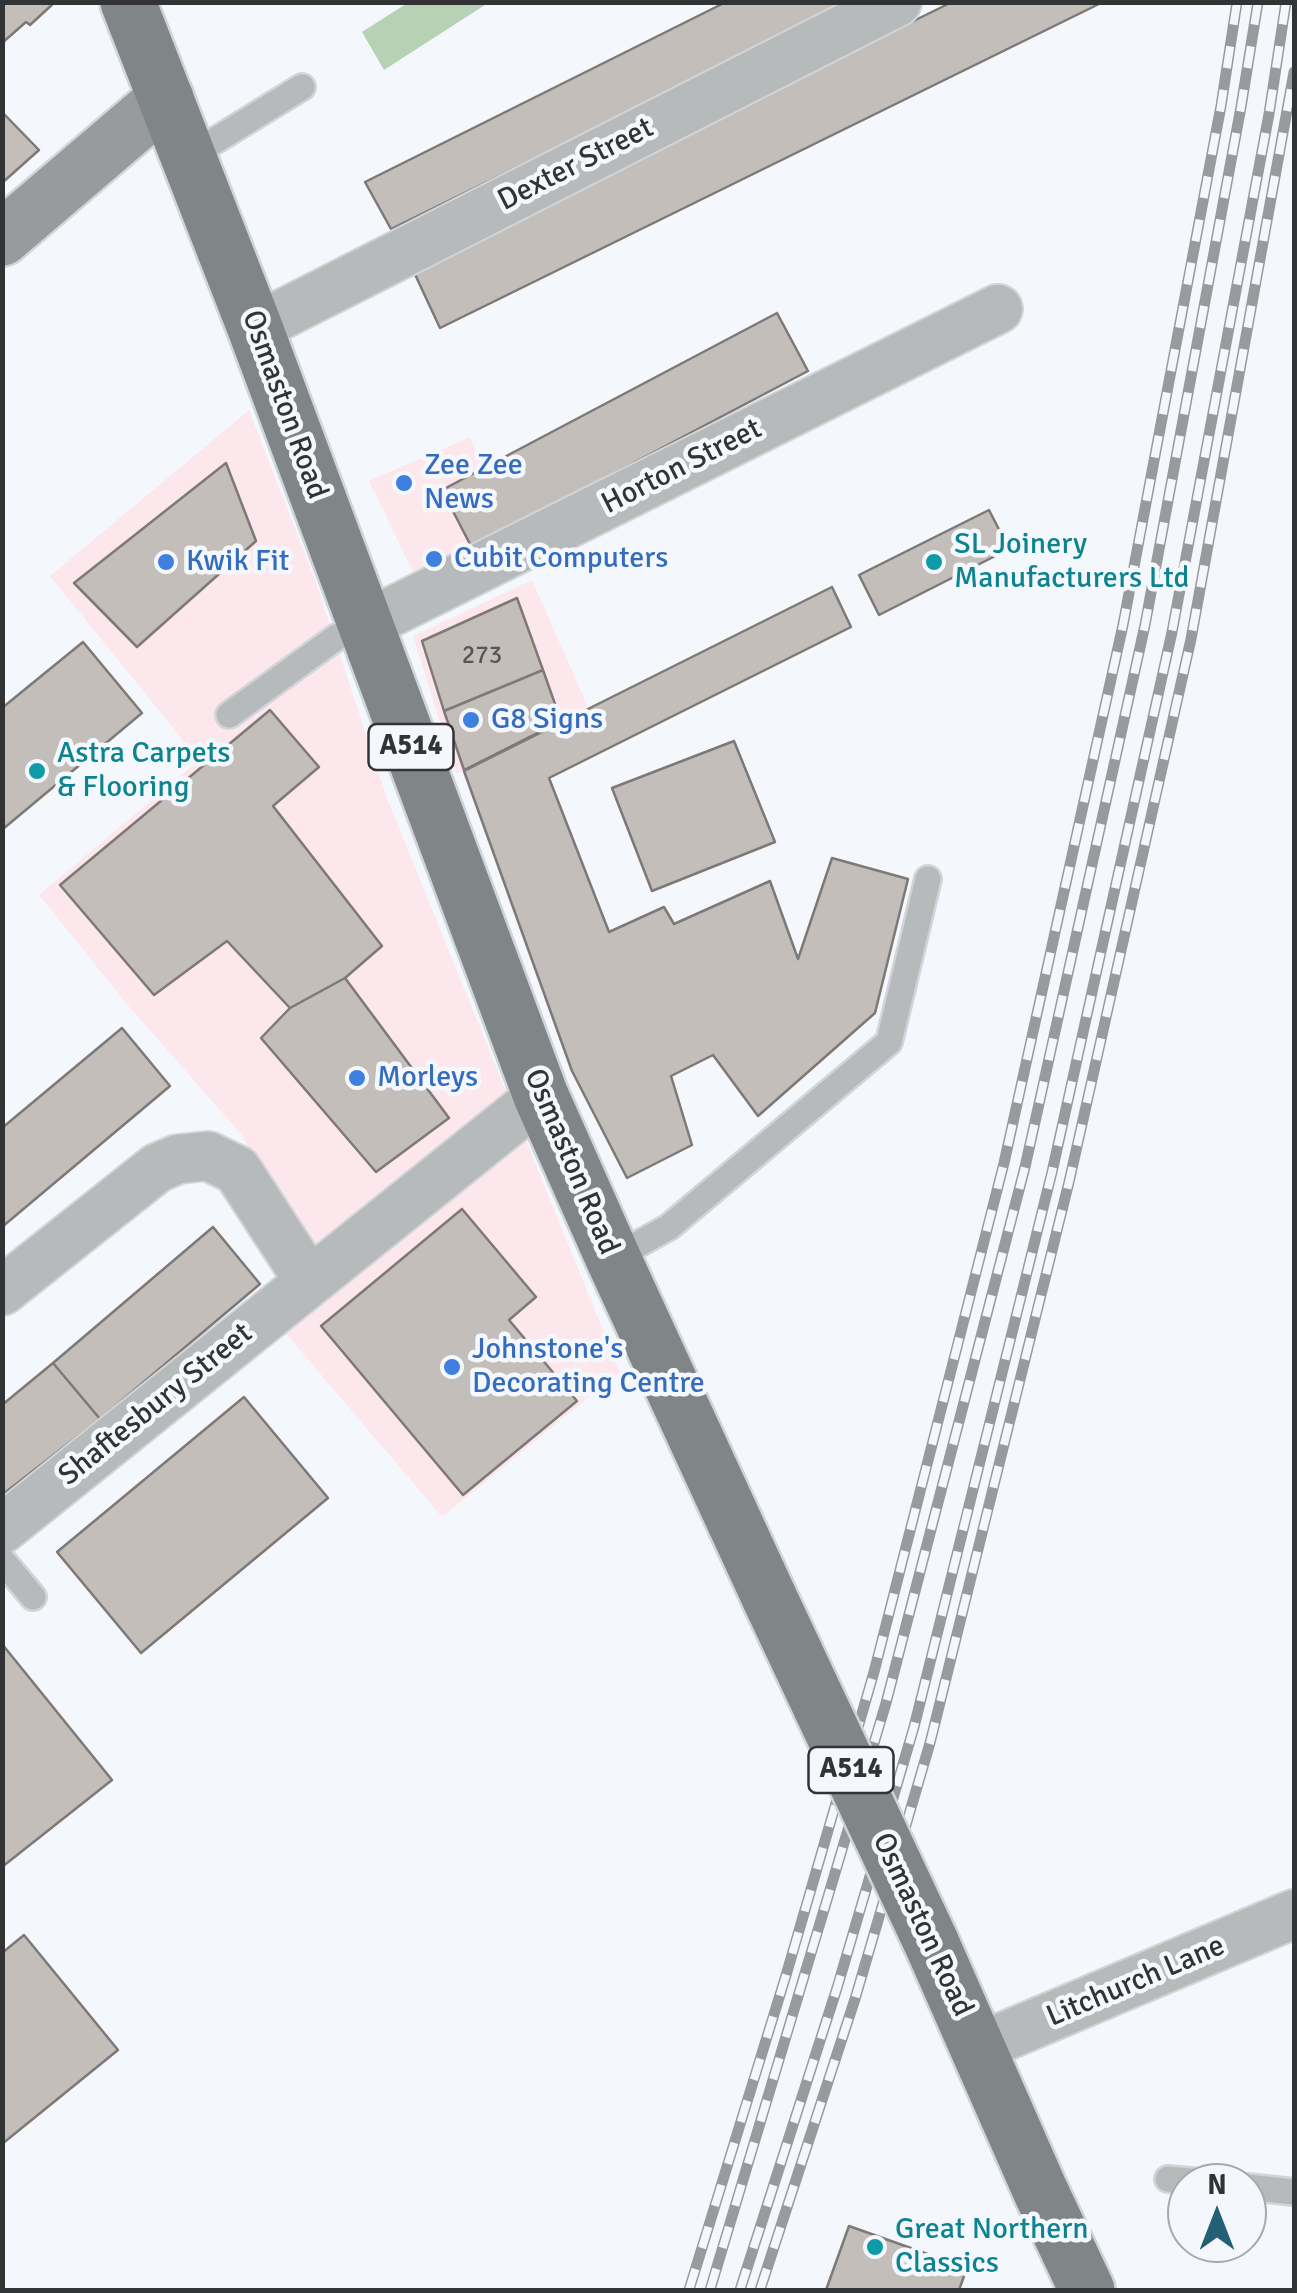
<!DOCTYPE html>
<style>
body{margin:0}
#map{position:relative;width:1297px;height:2293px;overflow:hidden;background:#f4f8fd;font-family:Signika,sans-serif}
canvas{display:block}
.frame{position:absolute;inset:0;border:5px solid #313334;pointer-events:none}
.north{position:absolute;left:1167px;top:2163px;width:100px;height:100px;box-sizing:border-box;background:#f4f8fd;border:2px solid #a6a9ad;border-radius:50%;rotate:0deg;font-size:28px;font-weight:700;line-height:40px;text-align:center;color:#313334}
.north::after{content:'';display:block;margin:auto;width:35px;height:45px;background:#235f77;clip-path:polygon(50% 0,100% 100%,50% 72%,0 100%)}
</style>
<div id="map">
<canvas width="1297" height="2293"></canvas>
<div class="frame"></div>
<div class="north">N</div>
</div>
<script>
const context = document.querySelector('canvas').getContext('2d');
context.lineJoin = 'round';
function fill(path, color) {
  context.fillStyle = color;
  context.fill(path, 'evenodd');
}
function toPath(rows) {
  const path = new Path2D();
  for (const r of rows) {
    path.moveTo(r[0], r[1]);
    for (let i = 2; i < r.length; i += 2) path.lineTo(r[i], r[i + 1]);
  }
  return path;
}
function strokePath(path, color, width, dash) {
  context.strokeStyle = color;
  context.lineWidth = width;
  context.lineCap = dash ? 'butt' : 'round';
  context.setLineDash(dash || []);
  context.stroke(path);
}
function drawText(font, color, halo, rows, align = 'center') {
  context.font = font + ' Signika,sans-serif';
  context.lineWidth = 9;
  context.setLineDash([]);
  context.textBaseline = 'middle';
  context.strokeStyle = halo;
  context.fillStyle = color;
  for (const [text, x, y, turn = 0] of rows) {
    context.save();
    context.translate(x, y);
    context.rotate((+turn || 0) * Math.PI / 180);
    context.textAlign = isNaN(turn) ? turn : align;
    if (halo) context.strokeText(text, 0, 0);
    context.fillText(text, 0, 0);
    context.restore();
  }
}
const commercial = toPath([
 [249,410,316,583,388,801,620,1372,442,1517,283,1330,332,1287,241,1134,131,1009,39,895,199,760,50,576],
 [470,437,513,537,419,584,369,481],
 [532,580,588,707,456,774,413,636]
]);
const green = toPath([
 [409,2,488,2,488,3,384,70,362,32]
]);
const building = toPath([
 [2,2,55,2,30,25,26,22,2,43,2,2],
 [726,2,854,2,391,229,365,182,726,2],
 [952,2,1101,3,440,328,412,268,952,2],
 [2,112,39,150,2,183,2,112],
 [777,313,808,371,472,548,442,490,777,313],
 [226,463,256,541,137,647,74,583,226,463],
 [989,510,1009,549,879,615,859,575,989,510],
 [832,587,851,627,549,778,609,932,664,907,674,924,770,881,798,959,832,858,908,879,875,1013,758,1116,713,1055,671,1076,692,1145,627,1178,572,1071,464,771,832,587],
 [517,598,543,670,444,711,422,641,517,598],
 [83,642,142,713,3,829,2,708,83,642],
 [543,670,561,721,464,770,444,711,543,670],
 [270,710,319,767,273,806,382,946,345,978,290,1008,227,941,154,995,60,885,270,710],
 [734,741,775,842,652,891,612,788,734,741],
 [345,978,449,1118,376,1172,261,1038,290,1008,345,978],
 [122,1028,170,1086,2,1227,2,1128,122,1028],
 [462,1209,536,1297,509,1320,577,1401,463,1495,321,1326,462,1209],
 [213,1227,260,1284,100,1419,53,1363,213,1227],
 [53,1363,100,1419,2,1495,2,1405,53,1363],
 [244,1397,328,1498,141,1653,57,1552,244,1397],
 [2,1644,112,1780,2,1867,2,1644],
 [24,1935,118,2050,2,2144,2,1953,24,1935],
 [849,2226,967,2268,959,2290,826,2290,849,2226]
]);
const lane = toPath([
 [190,156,302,87],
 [229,715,337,637,365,625],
 [613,1258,669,1227,889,1042,928,879],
 [2,1560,33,1597],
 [1168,2179,1211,2183],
 [1247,2187,1294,2192]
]);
const street = toPath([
 [255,328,897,2],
 [365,625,998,309],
 [2,1291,157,1168,178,1159,208,1156,237,1170,309,1281],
 [2,1529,541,1096],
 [977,2048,1294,1914]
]);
const secondary = toPath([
 [2,238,166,98]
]);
const primary = toPath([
 [128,2,255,328,541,1096,613,1258,770,1599],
 [931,1942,1040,2190,1087,2290]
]);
const rail = toPath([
 [689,2290,787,1972,874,1672,1004,1163,1123,625,1221,106,1237,2],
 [710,2290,886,1703,1025,1167,1145,625,1241,107,1258,2],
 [740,2290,837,1988,914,1727,1052,1172,1172,632,1269,114,1286,2],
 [760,2290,855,1999,930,1743,1069,1182,1191,639,1294,72]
]);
const primaryBridge = toPath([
 [770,1599,931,1942]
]);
const markers = [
 [404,483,10,"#3f7fe0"],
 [434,559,10,"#3f7fe0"],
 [166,562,10,"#3f7fe0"],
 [934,562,10,"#0f9aa8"],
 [471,720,10,"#3f7fe0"],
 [37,771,10,"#0f9aa8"],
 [357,1078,10,"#3f7fe0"],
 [452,1367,10,"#3f7fe0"],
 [875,2247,10,"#0f9aa8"]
];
const numberNames = [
 ["273",482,656]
];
const shields = [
 [411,747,85],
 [851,1770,85]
];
const shieldNames = [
 ["A514",411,747],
 ["A514",851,1770]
];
const streetNames = [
 ["Dexter Street",576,165,-27],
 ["Osmaston Road",284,405,70],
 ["Horton Street",682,467,-27],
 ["Osmaston Road",571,1162,67],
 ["Shaftesbury Street",156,1405,-39],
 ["Osmaston Road",922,1925,65],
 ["Litchurch Lane",1136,1982,-23]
];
const shopNames = [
 ["Zee Zee",424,466],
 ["News",424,500],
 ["Cubit Computers",454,559],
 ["Kwik Fit",186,562],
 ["G8 Signs",491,720],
 ["Morleys",377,1078],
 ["Johnstone's",472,1350],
 ["Decorating Centre",472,1384]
];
const cultureNames = [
 ["SL Joinery",954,545],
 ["Manufacturers Ltd",954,579],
 ["Astra Carpets",57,754],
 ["& Flooring",57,788],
 ["Great Northern",895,2230],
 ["Classics",895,2264]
];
fill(commercial, '#fce7ed');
fill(green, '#b7d1b4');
fill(building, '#c4bebb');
strokePath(building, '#7e7876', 2.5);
strokePath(lane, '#d1d5d9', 30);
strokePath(street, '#d1d5d9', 52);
strokePath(secondary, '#d1d5d9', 60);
strokePath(primary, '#d1d5d9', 60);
strokePath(lane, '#b7baba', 25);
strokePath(street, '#b7baba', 48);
strokePath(secondary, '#979b9c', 55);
strokePath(primary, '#808687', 55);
strokePath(rail, '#989b9e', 11);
strokePath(rail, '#f4f8fd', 8, [22]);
strokePath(primaryBridge, '#d1d5d9', 60, []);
strokePath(primaryBridge, '#808687', 55);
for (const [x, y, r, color] of markers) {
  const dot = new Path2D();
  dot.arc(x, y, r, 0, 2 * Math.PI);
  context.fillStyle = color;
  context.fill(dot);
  strokePath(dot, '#f4f8fd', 4);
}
drawText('25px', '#565656', null, numberNames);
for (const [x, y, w] of shields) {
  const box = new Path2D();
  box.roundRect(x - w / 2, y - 23, w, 46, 8);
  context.fillStyle = '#f4f8fd';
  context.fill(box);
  strokePath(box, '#313334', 2.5);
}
drawText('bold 28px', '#313334', null, shieldNames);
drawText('30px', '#313334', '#f4f8fd', streetNames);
drawText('30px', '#366cbe', '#f4f8fd', shopNames, 'left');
drawText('30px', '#0d838f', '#f4f8fd', cultureNames, 'left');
</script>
